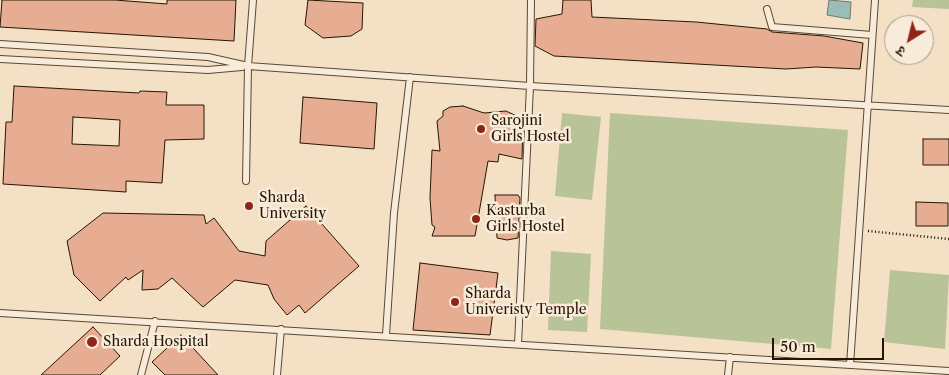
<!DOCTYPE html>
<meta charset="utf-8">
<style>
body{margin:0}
#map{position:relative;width:949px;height:375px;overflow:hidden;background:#f4e0c5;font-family:"Libre Caslon Text","Noto Serif Devanagari",serif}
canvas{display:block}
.north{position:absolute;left:884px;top:15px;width:50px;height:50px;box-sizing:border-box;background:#f8ebd9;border:1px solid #a49683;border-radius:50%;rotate:216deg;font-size:14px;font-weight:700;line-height:20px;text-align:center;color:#261601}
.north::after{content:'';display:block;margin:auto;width:18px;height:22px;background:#8f2418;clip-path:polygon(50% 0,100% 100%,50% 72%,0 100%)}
.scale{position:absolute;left:772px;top:338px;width:112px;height:22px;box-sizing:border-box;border:2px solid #261601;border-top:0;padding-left:6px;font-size:15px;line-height:18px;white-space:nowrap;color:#261601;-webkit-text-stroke:4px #f8ebd9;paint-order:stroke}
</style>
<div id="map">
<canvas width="949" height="375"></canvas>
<div class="north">उ</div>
<div class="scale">50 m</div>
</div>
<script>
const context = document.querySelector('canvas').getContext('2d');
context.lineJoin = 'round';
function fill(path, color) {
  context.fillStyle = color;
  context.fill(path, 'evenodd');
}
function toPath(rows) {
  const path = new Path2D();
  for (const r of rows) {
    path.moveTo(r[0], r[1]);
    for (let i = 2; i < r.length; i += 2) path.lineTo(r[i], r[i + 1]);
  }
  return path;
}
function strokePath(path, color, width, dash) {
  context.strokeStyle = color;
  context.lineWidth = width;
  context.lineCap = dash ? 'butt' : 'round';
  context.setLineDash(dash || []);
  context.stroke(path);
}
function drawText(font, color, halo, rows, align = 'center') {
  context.font = font + ' "Libre Caslon Text",serif';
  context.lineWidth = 5;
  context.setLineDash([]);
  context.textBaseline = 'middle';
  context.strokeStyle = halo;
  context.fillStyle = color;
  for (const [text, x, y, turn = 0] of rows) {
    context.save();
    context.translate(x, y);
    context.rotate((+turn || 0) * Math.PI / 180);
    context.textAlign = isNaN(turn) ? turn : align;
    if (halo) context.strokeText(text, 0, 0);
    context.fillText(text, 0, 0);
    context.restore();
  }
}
const green = toPath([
 [913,0,949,0,949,9,912,7],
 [562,113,601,117,592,200,555,196],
 [610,113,848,130,831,349,600,329],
 [551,251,591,254,587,332,548,330],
 [890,270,949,275,945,349,884,342]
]);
const water = toPath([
 [829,0,851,2,850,19,827,15,829,0]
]);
const building = toPath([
 [2,0,115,0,167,4,167,0,236,0,234,41,0,27,2,0],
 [308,0,363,3,362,29,351,36,323,38,305,25,308,0],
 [563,0,591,0,592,17,696,22,767,29,772,32,824,36,863,43,860,69,816,67,786,69,554,56,535,46,536,19,562,14,563,0],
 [14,86,139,93,140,91,167,92,166,105,204,105,204,139,165,140,162,183,126,181,126,192,3,184,6,122,12,122,14,86],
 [73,117,120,120,119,146,72,144,73,117],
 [303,97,377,103,374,149,300,143,303,97],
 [463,106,484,113,506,111,521,118,523,122,522,159,499,154,498,162,488,161,475,236,432,236,435,227,432,225,430,198,432,150,440,151,437,121,443,116,443,111,450,107,463,106],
 [923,139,949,139,949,165,923,165,923,139],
 [495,195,518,195,520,198,518,238,507,240,497,238,495,195],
 [916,202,948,203,948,226,916,226,916,202],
 [306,206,359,266,305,313,299,305,287,315,274,299,268,285,235,280,203,307,172,278,158,289,142,290,143,270,128,280,126,277,100,301,74,275,67,241,103,213,204,215,206,224,214,218,239,251,265,256,266,241,306,206],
 [420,263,498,273,490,335,413,330,420,263],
 [93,327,120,356,100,375,41,375,93,327],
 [181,335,218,375,165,375,152,362,181,335]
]);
const path = toPath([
 [868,231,949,239]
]);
const service = toPath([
 [767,9,772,27,872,35],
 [0,44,208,57,248,66,530,86,949,110],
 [0,59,208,70,242,67],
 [246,181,248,66,253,0],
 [0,313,949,371],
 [386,335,394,213,410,77],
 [518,344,530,86,531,0],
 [850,365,875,0],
 [141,375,155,321],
 [277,375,281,329],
 [728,375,730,357]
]);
const markers = [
 [481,129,5,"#8f2418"],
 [249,206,5,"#8f2418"],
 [476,219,5,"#8f2418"],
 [455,302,5,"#8f2418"],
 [92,342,6,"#8f2418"]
];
const poiNames = [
 ["Sarojini",491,121],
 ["Girls Hostel",491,137],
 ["Sharda",259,198],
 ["University",259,214],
 ["Kasturba",486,211],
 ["Girls Hostel",486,227],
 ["Sharda",465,294],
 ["Univeristy Temple",465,310],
 ["Sharda Hospital",103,342]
];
fill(green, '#b8c397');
fill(water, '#9cbdb7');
strokePath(water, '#6d7a6e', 1);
fill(building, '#e6ad93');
strokePath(building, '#261601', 1);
strokePath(service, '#5a4832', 8);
strokePath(path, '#261601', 2.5, [1, 2.5]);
strokePath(service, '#f8ebd9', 6);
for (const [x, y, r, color] of markers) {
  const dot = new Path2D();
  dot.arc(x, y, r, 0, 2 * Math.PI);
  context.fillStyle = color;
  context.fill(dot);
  strokePath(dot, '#f8ebd9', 2);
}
drawText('14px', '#261601', '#f8ebd9', poiNames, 'left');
</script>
